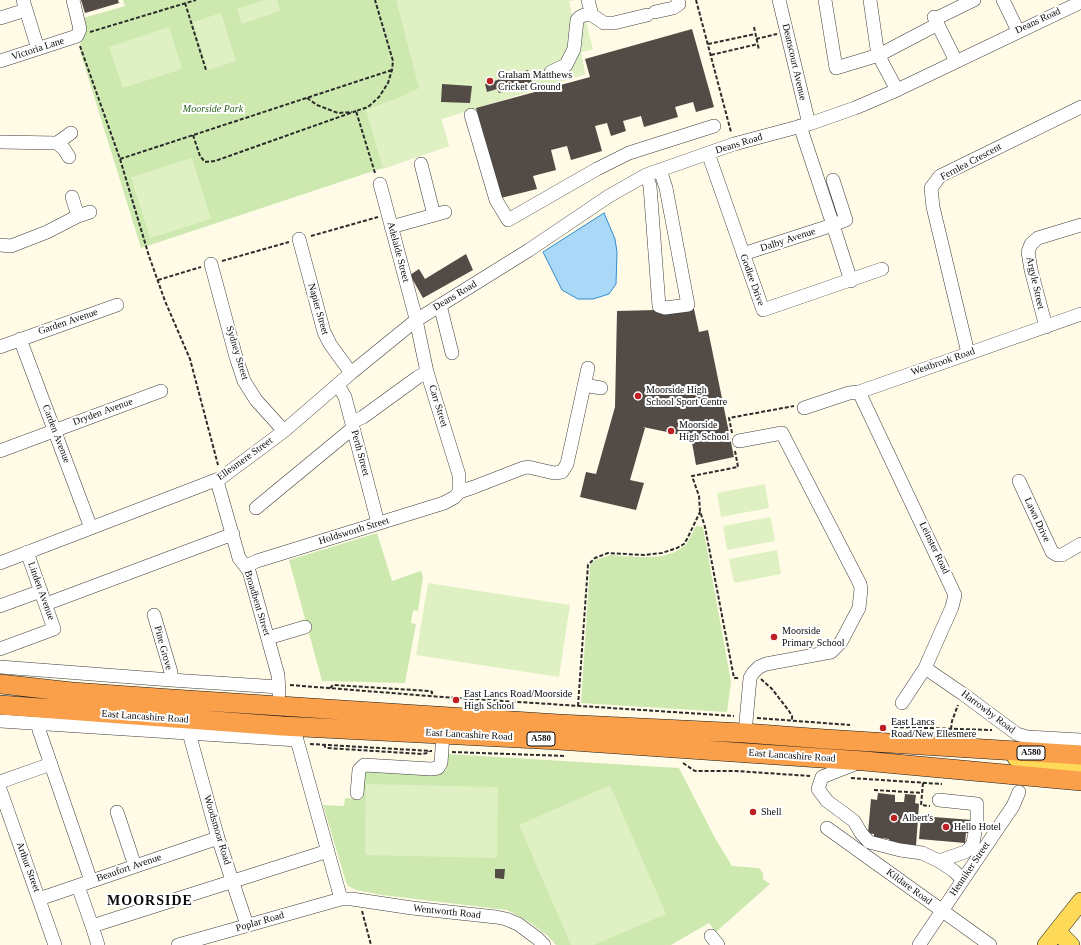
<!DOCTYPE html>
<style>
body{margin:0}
canvas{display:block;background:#fffbe7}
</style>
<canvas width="1081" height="945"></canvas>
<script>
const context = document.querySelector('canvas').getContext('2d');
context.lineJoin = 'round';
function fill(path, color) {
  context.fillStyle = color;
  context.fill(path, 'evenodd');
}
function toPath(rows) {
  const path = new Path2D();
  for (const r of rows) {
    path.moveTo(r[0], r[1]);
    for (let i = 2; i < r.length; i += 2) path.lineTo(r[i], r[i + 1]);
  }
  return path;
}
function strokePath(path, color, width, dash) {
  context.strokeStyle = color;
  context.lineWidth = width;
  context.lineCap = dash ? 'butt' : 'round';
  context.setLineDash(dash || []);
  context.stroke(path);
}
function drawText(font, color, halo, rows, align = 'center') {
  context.font = font + ' Georgia,serif';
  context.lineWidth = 4;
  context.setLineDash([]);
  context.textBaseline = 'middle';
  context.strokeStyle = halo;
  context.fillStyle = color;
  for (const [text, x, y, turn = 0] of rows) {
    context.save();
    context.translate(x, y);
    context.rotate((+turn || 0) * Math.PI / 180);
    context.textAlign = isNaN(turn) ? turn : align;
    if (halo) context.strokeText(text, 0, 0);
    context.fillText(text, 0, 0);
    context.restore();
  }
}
const green = toPath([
 [123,0,573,0,569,1,573,21,593,49,581,52,585,74,441,119,449,146,141,248,80,51,81,34,80,19,125,6],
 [696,526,703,527,731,682,727,712,581,703,590,565,595,560,611,555,636,557,649,557,662,556,675,552,686,545],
 [377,533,392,581,421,571,423,577,418,611,413,610,411,623,416,624,405,683,322,681,289,560],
 [448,754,679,768,715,838,732,866,759,868,763,873,763,879,770,884,716,932,709,923,671,945,556,945,549,937,531,923,507,910,382,895,356,890,348,886,346,882,323,805,344,806,345,798,362,799,363,770,441,772,446,770,447,767]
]);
const pitch = toPath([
 [264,0,277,0,280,11,242,24,237,9],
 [396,0,573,0,569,1,573,21,585,18,593,49,581,52,585,74,441,119,449,146,383,169,366,110,398,98,419,88],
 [221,13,236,61,208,70,193,22],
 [169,27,182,69,123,88,109,47],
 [192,158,211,219,150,238,131,177],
 [765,484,769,508,721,517,717,493],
 [771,517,775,541,727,550,723,526],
 [777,550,781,574,734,583,729,559],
 [428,583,570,605,559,677,416,655],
 [366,784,498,787,497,858,365,855],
 [610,785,666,914,594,945,571,945,519,825]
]);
const water = toPath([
 [604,213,615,239,617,252,616,284,609,294,593,299,578,299,562,290,543,252,604,213]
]);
const building = toPath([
 [81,0,118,0,119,3,85,13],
 [692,29,714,107,696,112,693,102,675,107,678,117,644,127,641,116,623,121,626,131,611,136,607,123,595,126,602,151,571,160,567,146,551,150,556,170,533,176,537,189,501,198,476,108,590,77,585,59],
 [528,70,532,82,499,93,497,89,487,92,485,84],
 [442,84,472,86,470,103,441,102],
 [466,254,473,270,423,298,410,275,419,269,425,279],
 [694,309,699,332,708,330,734,457,696,465,691,437,643,427,645,428,630,480,644,483,636,510,580,497,586,472,596,474,615,407,617,311],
 [878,793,895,795,895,802,904,802,905,794,916,795,915,803,919,804,916,846,889,844,889,839,874,837,874,834,868,833,871,799,877,800],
 [921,816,972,820,970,833,966,833,965,843,919,839],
 [495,869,505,869,504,879,495,878]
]);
const path = toPath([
 [696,0,731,132],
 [185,3,206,70],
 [754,27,759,50],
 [90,32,196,0],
 [756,39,777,34],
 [708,44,755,34],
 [80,46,120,159,149,256,165,301,190,359,218,465],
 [711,55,758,44],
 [307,98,317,105,338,113,352,112],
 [193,135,200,156,205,162,215,161,356,111],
 [120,159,392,70],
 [375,173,356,111,368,107,379,97,388,83,392,70,393,61,375,0],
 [311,236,378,217],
 [222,261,289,242],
 [158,280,201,267],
 [732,433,729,418,794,406],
 [735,451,738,467,692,476,699,496,700,511,705,527,734,678,739,678],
 [761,679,772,689,789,711,792,716,792,720],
 [290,685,442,697,734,716],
 [330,688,333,685,430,691,432,692,432,696],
 [578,706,588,565,595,558,608,553,644,555,662,553,677,548,684,544,687,539,700,512],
 [757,718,850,725],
 [894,727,992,730],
 [951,729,952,721,958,705],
 [310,744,432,751],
 [324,744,325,747,327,748,422,754,428,753,429,751],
 [452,752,566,756],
 [683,763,695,771,736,771,810,776],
 [851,778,942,784],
 [923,783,921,805,930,806],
 [874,790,922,793],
 [362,911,371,945]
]);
const minor = toPath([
 [23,0,38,49],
 [588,0,592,15,604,23,614,23,647,15],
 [779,0,809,124],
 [825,0,836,68,879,55,938,24],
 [870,0,877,49,882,62,897,90],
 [1003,0,1018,31],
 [655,12,673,8,679,4,678,0],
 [934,17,956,61],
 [0,18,26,10],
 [935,19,974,0],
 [0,61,77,36,80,29,73,0],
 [551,72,566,65,574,49,577,20,580,17,584,15,592,15],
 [471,115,496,200,508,220,597,169,629,153,714,126],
 [0,142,57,143,71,133],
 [57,143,64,149,69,157],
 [708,153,763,310,882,269],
 [421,164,434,215],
 [646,175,650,186,659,306,665,308,688,305,666,188,660,170],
 [833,180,846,220,833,225,851,281],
 [78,216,90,212],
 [391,227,445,212],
 [299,239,324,332,330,344,351,373],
 [0,245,11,246,47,232,78,216,72,197],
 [743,254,833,225,800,126],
 [211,264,236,357,244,381,256,400,284,431],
 [440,305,452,353],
 [1046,327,1031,270,1028,252,1031,244,1038,238,1081,225],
 [20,339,91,528],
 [0,347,117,305],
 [968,353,933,207,931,188,940,176,1081,107],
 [338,385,345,397,378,523],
 [584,385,601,388],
 [859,392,955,595,952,607,925,668,902,703],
 [804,408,849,393,859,392,1081,314],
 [352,422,363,417,418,377,427,372],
 [739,441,782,433,860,584,861,589,859,608,841,642,831,652,766,664,759,667,753,673,750,678,745,733],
 [0,451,161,391],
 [217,481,239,558,249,571,278,675,279,694],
 [1019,481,1052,552,1057,555,1062,555,1081,544],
 [459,492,474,487,523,468,528,467,554,473,562,472,567,464,588,368],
 [256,508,353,428],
 [0,563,221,478,284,431,351,373,415,321,529,250,609,196,646,175,734,144,809,124,855,108,897,90,1081,2],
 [246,566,257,561,444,503,455,497,459,492,459,475,427,372,415,315,380,184],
 [46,604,233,534],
 [0,606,41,591],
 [154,615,171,672,171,680],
 [268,638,305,627],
 [0,649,54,629,27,552],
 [0,667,171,680,279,687],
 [925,668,963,694,1017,734,1027,737,1081,740],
 [0,721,297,740],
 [41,724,39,730,91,881],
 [189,733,218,838,247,925],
 [295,733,341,899],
 [860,762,822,777,818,789,827,801,854,821,861,833,869,842,900,850,922,853,939,861,954,871,963,880],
 [0,782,51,764],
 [0,789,55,945],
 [357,793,359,770,364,765,431,769,438,768,441,763,443,734],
 [939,800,977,804,977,821,973,843,969,849,965,852,939,861],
 [117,812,135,866],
 [827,828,990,945],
 [78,886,92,926,328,851],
 [39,899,218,838],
 [92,926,98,945],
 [711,936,718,945],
 [178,945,341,899,352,899,412,908,496,917,506,919,518,924,537,938,544,945],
 [919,945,1013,806,1019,792]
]);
const major = toPath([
 [1016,758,1054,765,1081,767],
 [1057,931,1071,945],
 [1046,945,1081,901]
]);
const highway = toPath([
 [0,684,72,692,172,699,559,724,745,733,825,739,1081,755],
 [0,705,282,726,558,740,864,761,1081,781]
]);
const markers = [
 [490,81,4,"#bd1f22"],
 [638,396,4,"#bd1f22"],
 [671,431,4,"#bd1f22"],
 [774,637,4,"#bd1f22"],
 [456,700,4,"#bd1f22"],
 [883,728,4,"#bd1f22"],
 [753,812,4,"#bd1f22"],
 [894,818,4,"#bd1f22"],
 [946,827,4,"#bd1f22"]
];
const shields = [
 [541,739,28],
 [1031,753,28]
];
const shieldNames = [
 ["A580",541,739],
 ["A580",1031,753]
];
const streetNames = [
 ["Deans Road",1038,21,-25],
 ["Victoria Lane",38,49,-18],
 ["Deanscourt Avenue",794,62,77],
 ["Deans Road",739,144,-17],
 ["Fernlea Crescent",971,162,-28],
 ["Dalby Avenue",788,240,-18],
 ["Adelaide Street",398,252,75],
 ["Godlee Drive",752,280,70],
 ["Argyle Street",1035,283,77],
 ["Deans Road",455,296,-31],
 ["Napier Street",318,309,74],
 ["Garden Avenue",68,322,-19],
 ["Sydney Street",237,353,73],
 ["Westbrook Road",943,362,-19],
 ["Carr Street",438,406,73],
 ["Dryden Avenue",103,412,-20],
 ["Carden Avenue",56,434,69],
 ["Perth Street",360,453,75],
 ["Ellesmere Street",245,459,-36],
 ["Lawn Drive",1037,520,65],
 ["Holdsworth Street",354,531,-17],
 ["Leinster Road",934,548,64],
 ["Linden Avenue",41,591,70],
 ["Broadbent Street",257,603,73],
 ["Pine Grove",163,648,75],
 ["Harrowby Road",988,712,37],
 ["East Lancashire Road",145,717,4],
 ["East Lancashire Road",469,735,3],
 ["East Lancashire Road",792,756,4],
 ["Woodsmoor Road",217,830,73],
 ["Arthur Street",28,867,70],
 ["Beaufort Avenue",129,868,-19],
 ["Henniker Street",970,869,-56],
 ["Kildare Road",909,887,36],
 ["Wentworth Road",447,912,6],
 ["Poplar Road",260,922,-16]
];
const poiNames = [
 ["Graham Matthews",498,75],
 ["Cricket Ground",498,87],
 ["Moorside High",646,390],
 ["School Sport Centre",646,402],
 ["Moorside",679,425],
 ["High School",679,437],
 ["Moorside",782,631],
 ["Primary School",782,643],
 ["East Lancs Road/Moorside",464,694],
 ["High School",464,706],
 ["East Lancs",891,722],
 ["Road/New Ellesmere",891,734],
 ["Shell",761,812],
 ["Albert's",902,818],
 ["Hello Hotel",954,827]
];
const parkNames = [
 ["Moorside Park",213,109]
];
const districtNames = [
 ["MOORSIDE",150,901]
];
fill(green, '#cde9b0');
fill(pitch, '#dff0c3');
fill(water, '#aad9f8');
strokePath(water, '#2f8cd1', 1);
fill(building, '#534b46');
strokePath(minor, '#3d3d3d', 14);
strokePath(major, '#1b1b1b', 18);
strokePath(highway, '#1b1b1b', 20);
strokePath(path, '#2c2c2c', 2, [4, 2]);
strokePath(minor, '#fff', 13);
strokePath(major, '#feda58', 17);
strokePath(highway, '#fa9f4a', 19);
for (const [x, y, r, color] of markers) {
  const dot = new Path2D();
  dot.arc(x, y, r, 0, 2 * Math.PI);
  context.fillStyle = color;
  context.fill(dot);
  strokePath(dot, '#fff', 1.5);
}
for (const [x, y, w] of shields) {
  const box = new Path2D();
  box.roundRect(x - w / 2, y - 7, w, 14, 3);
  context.fillStyle = '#fff';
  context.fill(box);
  strokePath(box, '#0a0a0a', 1);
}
drawText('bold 9px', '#0a0a0a', null, shieldNames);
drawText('10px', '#0a0a0a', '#fff', streetNames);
drawText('10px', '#0a0a0a', '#fff', poiNames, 'left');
drawText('italic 10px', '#27621a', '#fff', parkNames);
context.letterSpacing = '1px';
drawText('bold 14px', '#0a0a0a', '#fff', districtNames);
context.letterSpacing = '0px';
</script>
